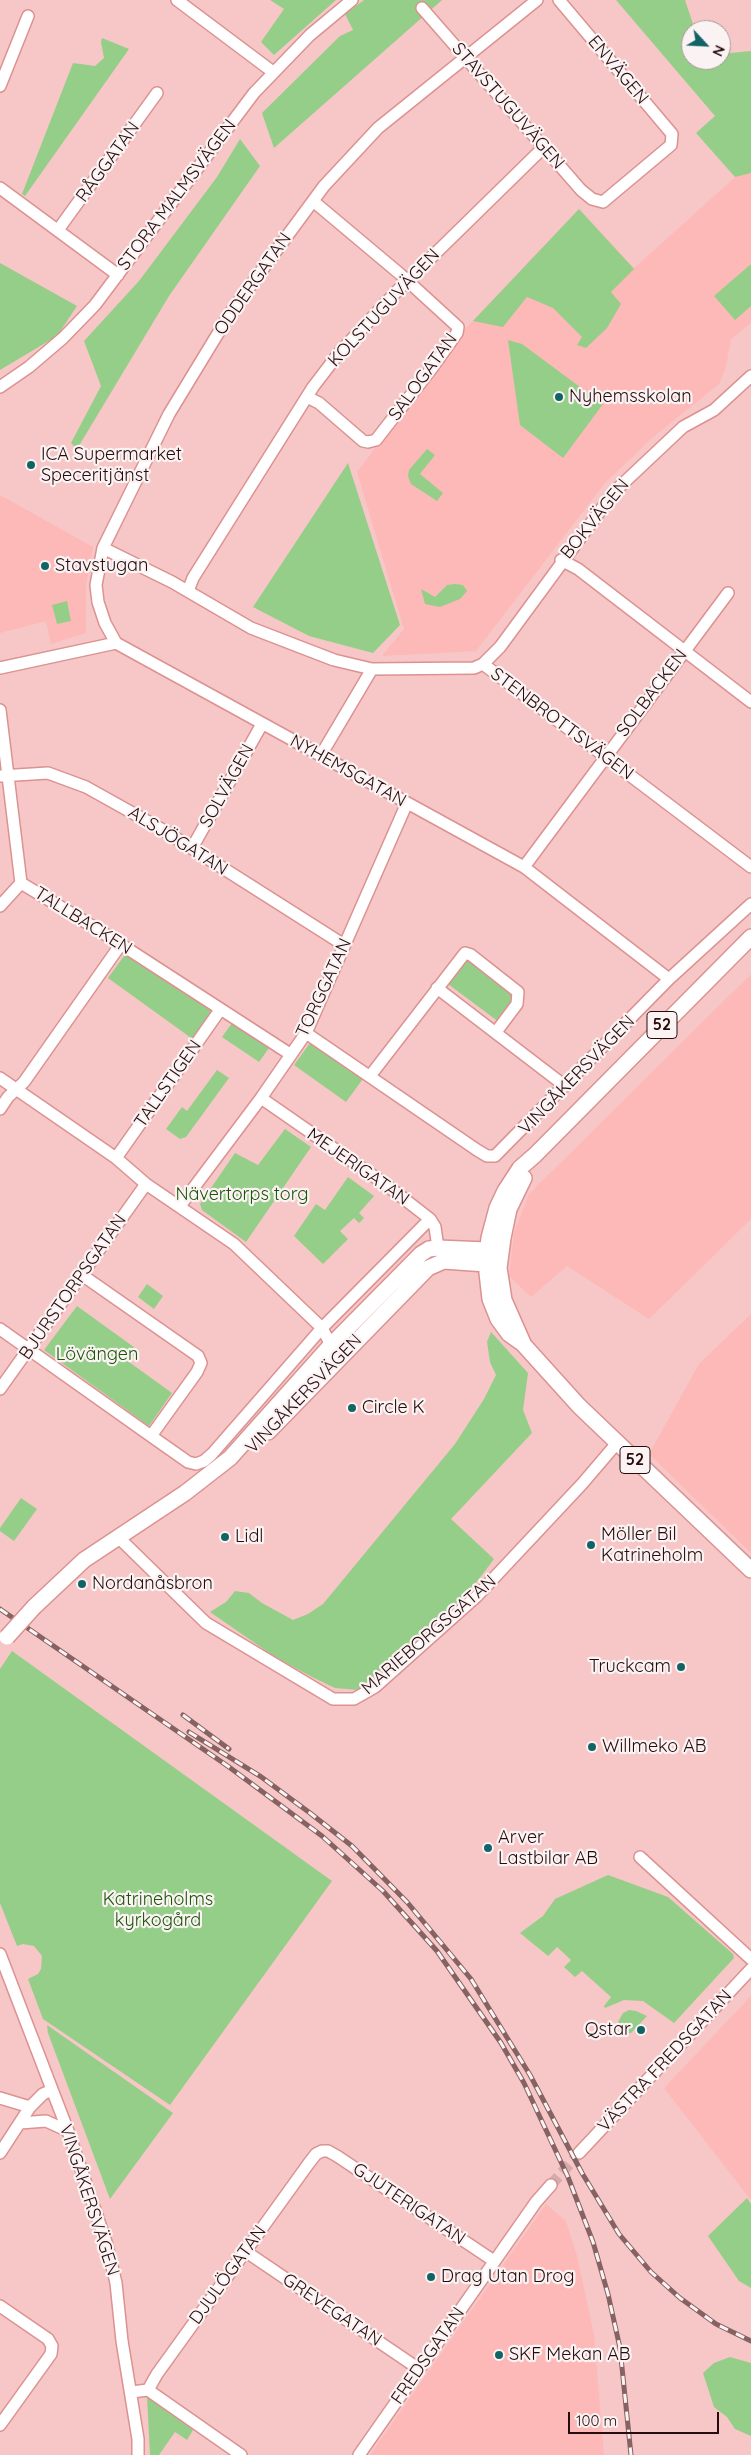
<!DOCTYPE html>
<meta charset="utf-8">
<style>
body{margin:0}
#map{position:relative;width:751px;height:2455px;overflow:hidden;background:#f6c7c6;font-family:Quicksand,sans-serif}
canvas{display:block}
.north{position:absolute;left:681px;top:20px;width:50px;height:50px;box-sizing:border-box;background:#fbf3f3;border:1px solid #a69797;border-radius:50%;rotate:115deg;font-size:14px;font-weight:700;line-height:20px;text-align:center;color:#260c0d}
.north::after{content:'';display:block;margin:auto;width:18px;height:22px;background:#126366;clip-path:polygon(50% 0,100% 100%,50% 72%,0 100%)}
.scale{position:absolute;left:568px;top:2412px;width:151px;height:22px;box-sizing:border-box;border:2px solid #260c0d;border-top:0;padding-left:6px;font-size:15px;line-height:18px;white-space:nowrap;color:#260c0d;-webkit-text-stroke:4px #fbf3f3;paint-order:stroke}
</style>
<div id="map">
<canvas width="751" height="2455"></canvas>
<div class="north">N</div>
<div class="scale">100 m</div>
</div>
<script>
const context = document.querySelector('canvas').getContext('2d');
context.lineJoin = 'round';
function fill(path, color) {
  context.fillStyle = color;
  context.fill(path, 'evenodd');
}
function toPath(rows) {
  const path = new Path2D();
  for (const r of rows) {
    path.moveTo(r[0], r[1]);
    for (let i = 2; i < r.length; i += 2) path.lineTo(r[i], r[i + 1]);
  }
  return path;
}
function strokePath(path, color, width, dash) {
  context.strokeStyle = color;
  context.lineWidth = width;
  context.lineCap = dash ? 'butt' : 'round';
  context.setLineDash(dash || []);
  context.stroke(path);
}
function drawText(font, color, halo, rows, align = 'center') {
  context.font = font + ' Quicksand,sans-serif';
  context.lineWidth = 4.5;
  context.setLineDash([]);
  context.textBaseline = 'middle';
  context.strokeStyle = halo;
  context.fillStyle = color;
  for (const [text, x, y, turn = 0] of rows) {
    context.save();
    context.translate(x, y);
    context.rotate((+turn || 0) * Math.PI / 180);
    context.textAlign = isNaN(turn) ? turn : align;
    if (halo) context.strokeText(text, 0, 0);
    context.fillText(text, 0, 0);
    context.restore();
  }
}
const built = toPath([
 [751,163,751,323,731,339,726,367,719,384,652,438,605,483,476,651,382,656,404,629,357,472,466,328,579,209,634,268],
 [0,495,93,547,86,586,86,633,51,644,46,621,0,633],
 [751,974,751,1219,649,1319,567,1266,531,1297,509,1276,514,1232,529,1194],
 [751,1314,751,1553,649,1454,699,1364],
 [751,1996,751,2200,664,2088],
 [546,2204,566,2221,577,2256,594,2335,604,2455,370,2455]
]);
const green = toPath([
 [270,0,336,0,274,55,261,42,284,9],
 [364,0,442,0,274,148,262,113,340,36,353,30,345,14],
 [616,0,685,0,695,30,691,30,691,60,721,60,721,54,751,51,751,173,735,177,696,133,715,116],
 [102,38,129,49,25,196,22,194,73,63,95,66,104,58,101,42],
 [240,139,260,166,169,296,77,449,71,443,101,386,84,341,139,281,217,177],
 [579,209,634,269,611,292,621,304,607,328,586,348,577,345,582,337,553,308,527,297,503,327,473,321],
 [0,263,77,306,57,336,0,370],
 [751,264,751,306,735,320,714,296],
 [508,340,522,344,603,404,563,458,520,425],
 [427,449,435,455,420,474,443,493,437,501,411,484,408,476,409,470],
 [348,463,400,625,373,653,309,636,253,607],
 [455,584,463,585,467,591,460,599,440,607,425,604,421,589,435,597,447,585],
 [67,601,71,621,57,624,52,605],
 [130,953,210,1008,212,1014,194,1040,108,978,124,956],
 [469,957,519,996,499,1022,448,984],
 [232,1023,269,1048,259,1062,222,1037],
 [313,1039,365,1076,346,1102,294,1065],
 [217,1070,229,1078,186,1137,180,1139,166,1129,182,1107,187,1111],
 [285,1129,311,1147,246,1242,202,1210,200,1204,235,1153,258,1165],
 [348,1177,374,1196,359,1213,364,1218,359,1223,354,1218,340,1231,348,1239,323,1264,294,1236,316,1204,325,1210],
 [147,1284,163,1296,154,1309,138,1297],
 [77,1306,138,1350,129,1362,172,1393,149,1426,44,1350],
 [491,1332,528,1373,523,1410,532,1433,451,1519,494,1559,479,1579,449,1611,358,1690,335,1688,312,1677,275,1657,210,1612,226,1602,235,1591,249,1593,262,1603,293,1620,308,1614,323,1604,455,1444,484,1399,496,1375,490,1362,487,1342],
 [21,1498,37,1509,14,1541,0,1531,0,1528],
 [12,1651,332,1881,170,2105,43,2019,28,1979,38,1974,41,1969,42,1956,34,1946,23,1944,17,1946,0,1903,0,1669],
 [608,1875,668,1897,733,1954,734,1958,674,2023,643,2001,624,2000,605,2008,604,2006,611,1997,582,1971,575,1977,564,1967,571,1960,557,1947,548,1956,520,1933,543,1916,555,1899],
 [629,2010,636,2011,647,2016,631,2033,627,2033,620,2027,618,2022,623,2013],
 [47,2025,173,2113,110,2199,48,2033],
 [747,2198,751,2204,751,2288,739,2281,708,2236],
 [730,2357,751,2363,751,2436,735,2429,727,2417,714,2407,703,2373,714,2363],
 [149,2396,193,2430,187,2440,175,2432,159,2455,150,2455,147,2397]
]);
const minorTunnel = toPath([
 [551,2185,579,2153]
]);
const minor = toPath([
 [177,0,273,72],
 [422,8,581,190,592,199,603,202,671,145,672,134,559,0],
 [0,86,28,16],
 [0,188,118,275],
 [58,230,157,93],
 [0,387,29,367,63,338,95,305,254,93,310,35,352,0],
 [307,397,319,403,363,441,368,442,376,440,432,368,457,333,458,327,400,274,313,201],
 [103,548,172,582,251,628,334,660,372,669,474,668,483,664,500,647,614,492,683,427,714,410,751,376],
 [561,560,578,569,751,702],
 [188,591,193,578,313,387,339,353,397,291,544,147],
 [116,643,105,623,98,602,96,585,103,548,169,414,231,312,324,186,378,128,537,0],
 [483,664,751,867],
 [0,668,116,643,524,867,669,979],
 [0,710,21,883,97,929,290,1054],
 [321,755,372,669],
 [0,776,48,773,86,787,163,830,344,945],
 [192,848,262,724],
 [524,867,728,593],
 [0,906,21,883],
 [437,988,565,1086],
 [306,1033,477,1150,487,1156,495,1156,669,979,751,904],
 [370,1076,465,953,471,955,518,992,517,1004,496,1032],
 [0,1078,116,1158,146,1184,234,1244,322,1328,331,1345],
 [261,1098,385,1184,430,1219,435,1227,438,1248],
 [0,1109,8,1097,24,1082,121,944],
 [116,1158,220,1010],
 [180,1206,261,1098,306,1033,407,803],
 [82,1275,198,1356,201,1363,197,1372,151,1436],
 [0,1329,151,1436,188,1462,196,1464,204,1461,212,1454,322,1328,430,1219],
 [0,1389,146,1184],
 [119,1538,206,1623,333,1699,354,1699,375,1687,477,1596,582,1484,617,1443],
 [640,1857,751,1959],
 [0,1954,68,2131,107,2245,116,2283,122,2341,138,2439,138,2455],
 [0,2098,30,2107],
 [20,2123,46,2121,68,2131],
 [0,2153,30,2107,43,2094,52,2090],
 [579,2153,751,1969],
 [245,2251,419,2369],
 [0,2306,48,2339,52,2346,51,2354,0,2425],
 [148,2390,241,2455],
 [131,2392,148,2390,157,2374,309,2163,316,2154,322,2151,328,2151,337,2156,494,2261],
 [359,2455,536,2202,551,2185]
]);
const major = toPath([
 [751,937,535,1155,520,1168,505,1191,497,1208,489,1238,486,1264,490,1299,498,1319,509,1334,523,1344,579,1406,751,1570],
 [523,1343,504,1300,499,1268,503,1238,509,1209,524,1178],
 [268,1432,428,1268,444,1261,486,1264,493,1260],
 [34,1607,84,1560,185,1493,230,1458,331,1345,421,1254,429,1249,438,1248,487,1250,500,1257]
]);
const rail = toPath([
 [0,1609,229,1767,322,1836,383,1891,437,1951,501,2043,524,2083,568,2177,593,2242,608,2294,620,2348,631,2455],
 [183,1715,229,1749],
 [189,1732,260,1776,310,1813,352,1846,407,1902,471,1979,530,2075,582,2173,619,2234,651,2272,680,2298,716,2324,751,2341]
]);
const majorBridge = toPath([
 [7,1637,34,1607]
]);
const markers = [
 [559,397,5,"#126366"],
 [31,465,5,"#126366"],
 [45,566,5,"#126366"],
 [352,1408,5,"#126366"],
 [225,1537,5,"#126366"],
 [591,1545,5,"#126366"],
 [82,1584,5,"#126366"],
 [681,1667,5,"#126366"],
 [592,1747,5,"#126366"],
 [488,1848,5,"#126366"],
 [641,2030,5,"#126366"],
 [431,2277,5,"#126366"],
 [499,2355,5,"#126366"]
];
const shields = [
 [662,1025,30],
 [635,1460,30]
];
const shieldNames = [
 ["52",662,1025],
 ["52",635,1460]
];
const streetNames = [
 ["ENVÄGEN",618,70,50],
 ["STAVSTUGUVÄGEN",508,106,49],
 ["RÅGGATAN",108,162,-54],
 ["STORA MALMSVÄGEN",177,195,-53],
 ["ODDERGATAN",253,284,-55],
 ["KOLSTUGUVÄGEN",384,308,-47],
 ["SALOGATAN",423,377,-54],
 ["BOKVÄGEN",595,519,-51],
 ["SOLBACKEN",652,693,-53],
 ["STENBROTTSVÄGEN",562,724,37],
 ["NYHEMSGATAN",348,771,29],
 ["SOLVÄGEN",227,786,-61],
 ["ALSJÖGATAN",178,841,32],
 ["TALLBACKEN",83,921,32],
 ["TORGGATAN",324,988,-65],
 ["VINGÅKERSVÄGEN",577,1075,-46],
 ["TALLSTIGEN",168,1084,-55],
 ["MEJERIGATAN",358,1167,35],
 ["BJURSTORPSGATAN",73,1287,-55],
 ["VINGÅKERSVÄGEN",304,1394,-46],
 ["MARIEBORGSGATAN",429,1635,-41],
 ["VÄSTRA FREDSGATAN",665,2061,-47],
 ["VINGÅKERSVÄGEN",89,2200,72],
 ["GJUTERIGATAN",409,2204,34],
 ["DJULÖGATAN",228,2275,-54],
 ["GREVEGATAN",332,2310,34],
 ["FREDSGATAN",428,2356,-55]
];
const poiNames = [
 ["Nyhemsskolan",569,397],
 ["ICA Supermarket",41,455],
 ["Speceritjänst",41,476],
 ["Stavstugan",55,566],
 ["Circle K",362,1408],
 ["Möller Bil",601,1535],
 ["Katrineholm",601,1556],
 ["Lidl",235,1537],
 ["Nordanåsbron",92,1584],
 ["Truckcam",671,1667,"right"],
 ["Willmeko AB",602,1747],
 ["Arver",498,1838],
 ["Lastbilar AB",498,1859],
 ["Qstar",631,2030,"right"],
 ["Drag Utan Drog",441,2277],
 ["SKF Mekan AB",509,2355]
];
const parkNames = [
 ["Nävertorps torg",242,1195],
 ["Lövängen",97,1355],
 ["Katrineholms",158,1900],
 ["kyrkogård",158,1921]
];
fill(built, '#fdb9b8');
fill(green, '#95ce88');
strokePath(minorTunnel, '#d7abaa', 11, [11, 5.5]);
strokePath(minor, '#db9291', 14);
strokePath(major, '#db9291', 18);
strokePath(minor, '#fff', 11);
strokePath(major, '#fff', 15);
strokePath(rail, '#866262', 5);
strokePath(rail, '#fbf3f3', 3, [9]);
strokePath(majorBridge, '#db9291', 18, []);
strokePath(majorBridge, '#fff', 15);
for (const [x, y, r, color] of markers) {
  const dot = new Path2D();
  dot.arc(x, y, r, 0, 2 * Math.PI);
  context.fillStyle = color;
  context.fill(dot);
  strokePath(dot, '#fbf3f3', 2);
}
for (const [x, y, w] of shields) {
  const box = new Path2D();
  box.roundRect(x - w / 2, y - 13.5, w, 27, 4);
  context.fillStyle = '#fbf3f3';
  context.fill(box);
  strokePath(box, '#260c0d', 1);
}
drawText('bold 16px', '#260c0d', null, shieldNames);
drawText('18px', '#260c0d', '#fbf3f3', streetNames);
drawText('18px', '#260c0d', '#fbf3f3', poiNames, 'left');
drawText('18px', '#1a5609', '#fbf3f3', parkNames);
</script>
